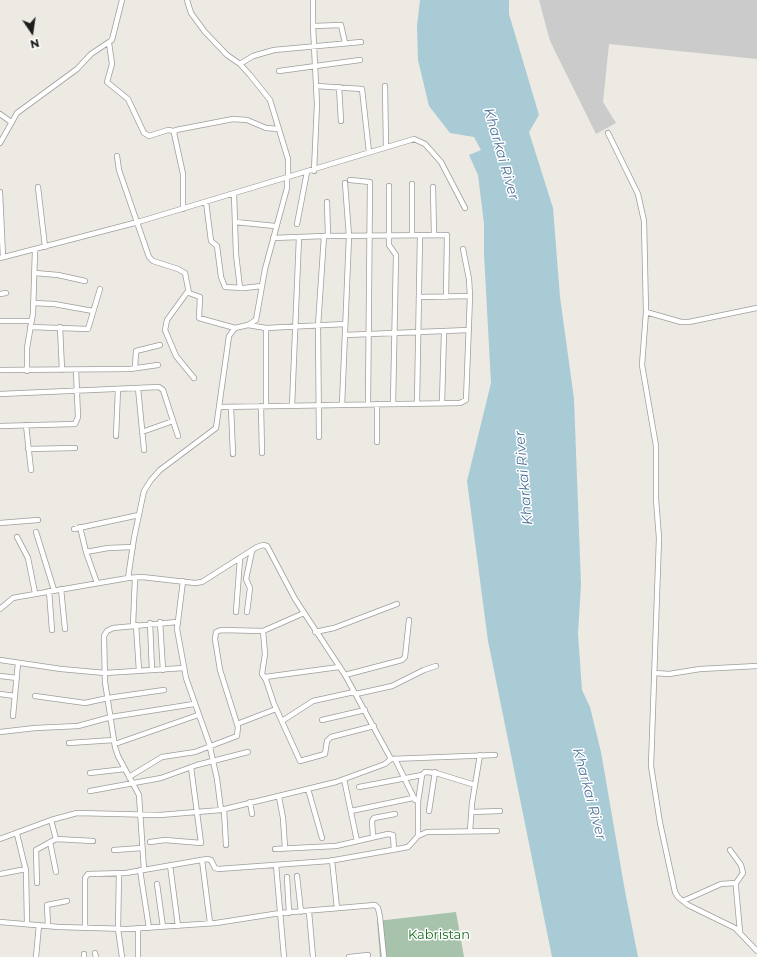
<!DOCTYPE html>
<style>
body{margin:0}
#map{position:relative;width:757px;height:957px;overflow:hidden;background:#edeae4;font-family:Montserrat,sans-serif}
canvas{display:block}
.north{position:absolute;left:12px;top:12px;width:40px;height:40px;-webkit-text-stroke:3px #fff;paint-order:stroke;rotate:167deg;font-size:11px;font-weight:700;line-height:16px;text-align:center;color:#1d1d1d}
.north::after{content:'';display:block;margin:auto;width:14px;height:18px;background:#1d1d1d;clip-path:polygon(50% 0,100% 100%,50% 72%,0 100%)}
</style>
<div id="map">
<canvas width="757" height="957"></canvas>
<div class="north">N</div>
</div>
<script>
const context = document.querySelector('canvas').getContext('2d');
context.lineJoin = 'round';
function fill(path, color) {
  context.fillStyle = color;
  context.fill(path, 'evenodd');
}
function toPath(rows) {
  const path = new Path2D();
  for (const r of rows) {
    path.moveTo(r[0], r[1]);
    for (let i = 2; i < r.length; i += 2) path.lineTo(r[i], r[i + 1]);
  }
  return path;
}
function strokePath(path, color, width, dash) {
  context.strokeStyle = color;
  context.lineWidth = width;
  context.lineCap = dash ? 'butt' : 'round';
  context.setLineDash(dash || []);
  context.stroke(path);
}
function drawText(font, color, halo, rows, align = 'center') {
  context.font = font + ' Montserrat,sans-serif';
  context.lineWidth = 3;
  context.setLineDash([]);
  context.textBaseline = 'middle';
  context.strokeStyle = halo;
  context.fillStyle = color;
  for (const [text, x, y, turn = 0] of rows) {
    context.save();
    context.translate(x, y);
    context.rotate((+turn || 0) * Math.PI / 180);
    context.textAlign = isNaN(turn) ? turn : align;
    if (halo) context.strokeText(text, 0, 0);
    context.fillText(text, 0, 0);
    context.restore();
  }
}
const religious = toPath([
 [539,0,757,0,757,59,609,44,603,102,616,123,596,134,550,41]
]);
const cemetery = toPath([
 [456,912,464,957,380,957,377,921]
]);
const water = toPath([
 [420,0,509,0,509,14,539,115,529,132,553,208,560,297,574,399,581,584,578,634,582,690,590,707,601,752,625,891,638,957,552,957,488,641,467,481,491,383,484,254,484,224,478,175,469,155,481,150,474,137,450,133,429,106,418,60,417,26]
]);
const minor = toPath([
 [187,0,191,13,205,32,227,55,240,64,250,75,270,100,288,159,288,176],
 [313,0,313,26,317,104,314,171],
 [313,26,341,25,345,43],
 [109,43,112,64,107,82,128,99,144,133,149,136,168,130,174,131],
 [240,64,253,56,274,50,361,42],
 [279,71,360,60],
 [316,86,362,89,369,152],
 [385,86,386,147],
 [339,87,341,121],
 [0,114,11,122],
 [608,133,638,194,644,221,646,312,642,365,656,446,656,499,659,538,651,766,660,823,675,892,678,897,688,905,735,928,757,951],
 [0,143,17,113,77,69,91,54,112,40,122,0],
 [117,156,119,170,149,257,153,261,178,269,185,273,189,293,200,297,199,318,235,328],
 [350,180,370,182,368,404],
 [389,186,389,245,396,255,393,404],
 [38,187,45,247],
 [433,187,434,235],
 [0,192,3,257],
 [234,194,236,254,240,288],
 [206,202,211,241,217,246,221,277,225,287,244,288,262,286],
 [327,202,328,236],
 [183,209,183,174,174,133,176,130,233,119,247,120,266,128,279,129],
 [235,222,275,226],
 [297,224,307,172],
 [412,235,412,184],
 [273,238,324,236,447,235,446,297],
 [0,258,138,222,414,139,425,144,441,162,465,208],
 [35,273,58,275,85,281],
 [188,291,167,320,165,330,176,356,194,378],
 [0,294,6,293],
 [419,297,470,296],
 [33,303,54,304,93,311],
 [646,312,681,322,689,322,757,308],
 [0,321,31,321],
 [248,325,266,328,345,324],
 [30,327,88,329,100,289],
 [60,327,62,370],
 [345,335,469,330],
 [135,368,136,351,160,345],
 [0,370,130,369,158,365],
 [27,371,27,348,33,313,35,250],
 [138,388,144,450],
 [0,394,159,387,163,390,178,436],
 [417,403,420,235],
 [442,403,444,332],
 [342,405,349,236,345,183],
 [261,406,262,453],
 [266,406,266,328],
 [292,406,299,237],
 [220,407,460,403,466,400,470,296,469,279,463,249],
 [231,407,233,454],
 [26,425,31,470],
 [0,426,75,424,78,417,76,370],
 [142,432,173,421],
 [116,436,118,389],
 [319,437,318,326,324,236],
 [377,442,377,404],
 [28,449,75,448],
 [0,523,38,520],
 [80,527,86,552,97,583],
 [74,529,139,515],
 [36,532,54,590],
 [17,537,28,558,35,593],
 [86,552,108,548,133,547],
 [183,581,177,629,186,678,209,743,217,779,221,810],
 [61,589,65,629],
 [49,591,52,630],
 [0,609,13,598,18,597,128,578,134,538,144,491,151,480,160,470,216,428,229,336,235,328,248,325,256,320,265,269,287,188,287,178],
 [236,612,240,559],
 [247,612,250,588,246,579,252,551],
 [160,622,163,670],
 [150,623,152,670],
 [133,625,135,578],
 [136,625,139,671],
 [263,631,265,654,262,674,266,680,274,704,300,761,325,754,327,741,331,737,374,726],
 [315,632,334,628,397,604],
 [0,660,61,669,105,673,184,668],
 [654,673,669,674,700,669,757,666],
 [345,675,402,660,405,657,409,620],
 [0,676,17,678],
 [265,677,339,667],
 [0,694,15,696],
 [356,694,392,686,424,670,436,666],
 [35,696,85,703,108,698,164,690],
 [13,716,18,663],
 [322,720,365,710],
 [282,721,313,701,354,692],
 [237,724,276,709],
 [0,732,35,728,78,726,111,717,194,704],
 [69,743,114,740],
 [115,744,198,715],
 [391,759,495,755],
 [395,759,415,800],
 [90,773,125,769],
 [129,777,162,757,195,752,237,736,238,727,220,670,215,639,216,632,221,630,263,631,304,613],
 [344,779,357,841],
 [359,787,422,775],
 [308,789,322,838],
 [90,791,161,778,197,765,248,752],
 [279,797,283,818,285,848],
 [250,802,252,814],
 [224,810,226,845],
 [351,811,413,798],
 [429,811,435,772],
 [472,812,500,811],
 [470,831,472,803,480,755],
 [17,834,26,871,27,923],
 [418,836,418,802,422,775,425,772,436,773,475,785],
 [373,837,372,821,374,818,395,814],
 [0,839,51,820,77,813,160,815,221,810,336,782,385,764,391,759,345,675,295,599,267,546,263,545,257,547,202,582,195,583,142,577,128,578],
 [56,839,93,841],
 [50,842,56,872],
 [150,842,165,840,201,843,191,767],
 [275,849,336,846,388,834,393,835,394,850],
 [114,850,142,848],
 [730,850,741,865,743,873,736,883,736,888,740,932],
 [202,860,210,923],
 [332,860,337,908],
 [170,865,178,926],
 [276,865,284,957],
 [140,870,149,928],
 [144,870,139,795,118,756,115,747,105,682,104,636,107,631,113,628,177,622],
 [119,873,118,929,122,957],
 [0,874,26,869],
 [297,876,301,912],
 [287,877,289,913],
 [37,883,36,850,56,839,51,820],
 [157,884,163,927],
 [683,901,721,884,736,883],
 [309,912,313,957],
 [0,922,59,927,128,929,216,923,280,913,375,905,378,908,380,917,384,957],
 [48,926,47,905,67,901],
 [85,927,85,878,88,874,126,873,207,859,211,860,215,868,218,869,329,861,403,848,408,847,418,836,427,832,497,831],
 [95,953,96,957],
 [84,954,84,957],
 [36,957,39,925],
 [138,957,138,928],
 [349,957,368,955]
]);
const parkNames = [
 ["Kabristan",439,935]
];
const waterNames = [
 ["Kharkai River",501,154,74],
 ["Kharkai River",524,478,-95],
 ["Kharkai River",589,794,75]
];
fill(religious, '#cbcbcb');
fill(cemetery, '#a7c3ac');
fill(water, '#a8cbd6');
strokePath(minor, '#9e9e9e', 6);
strokePath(minor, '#fff', 4.5);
drawText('13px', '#176f1f', '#fff', parkNames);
drawText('italic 14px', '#51759b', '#fff', waterNames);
</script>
